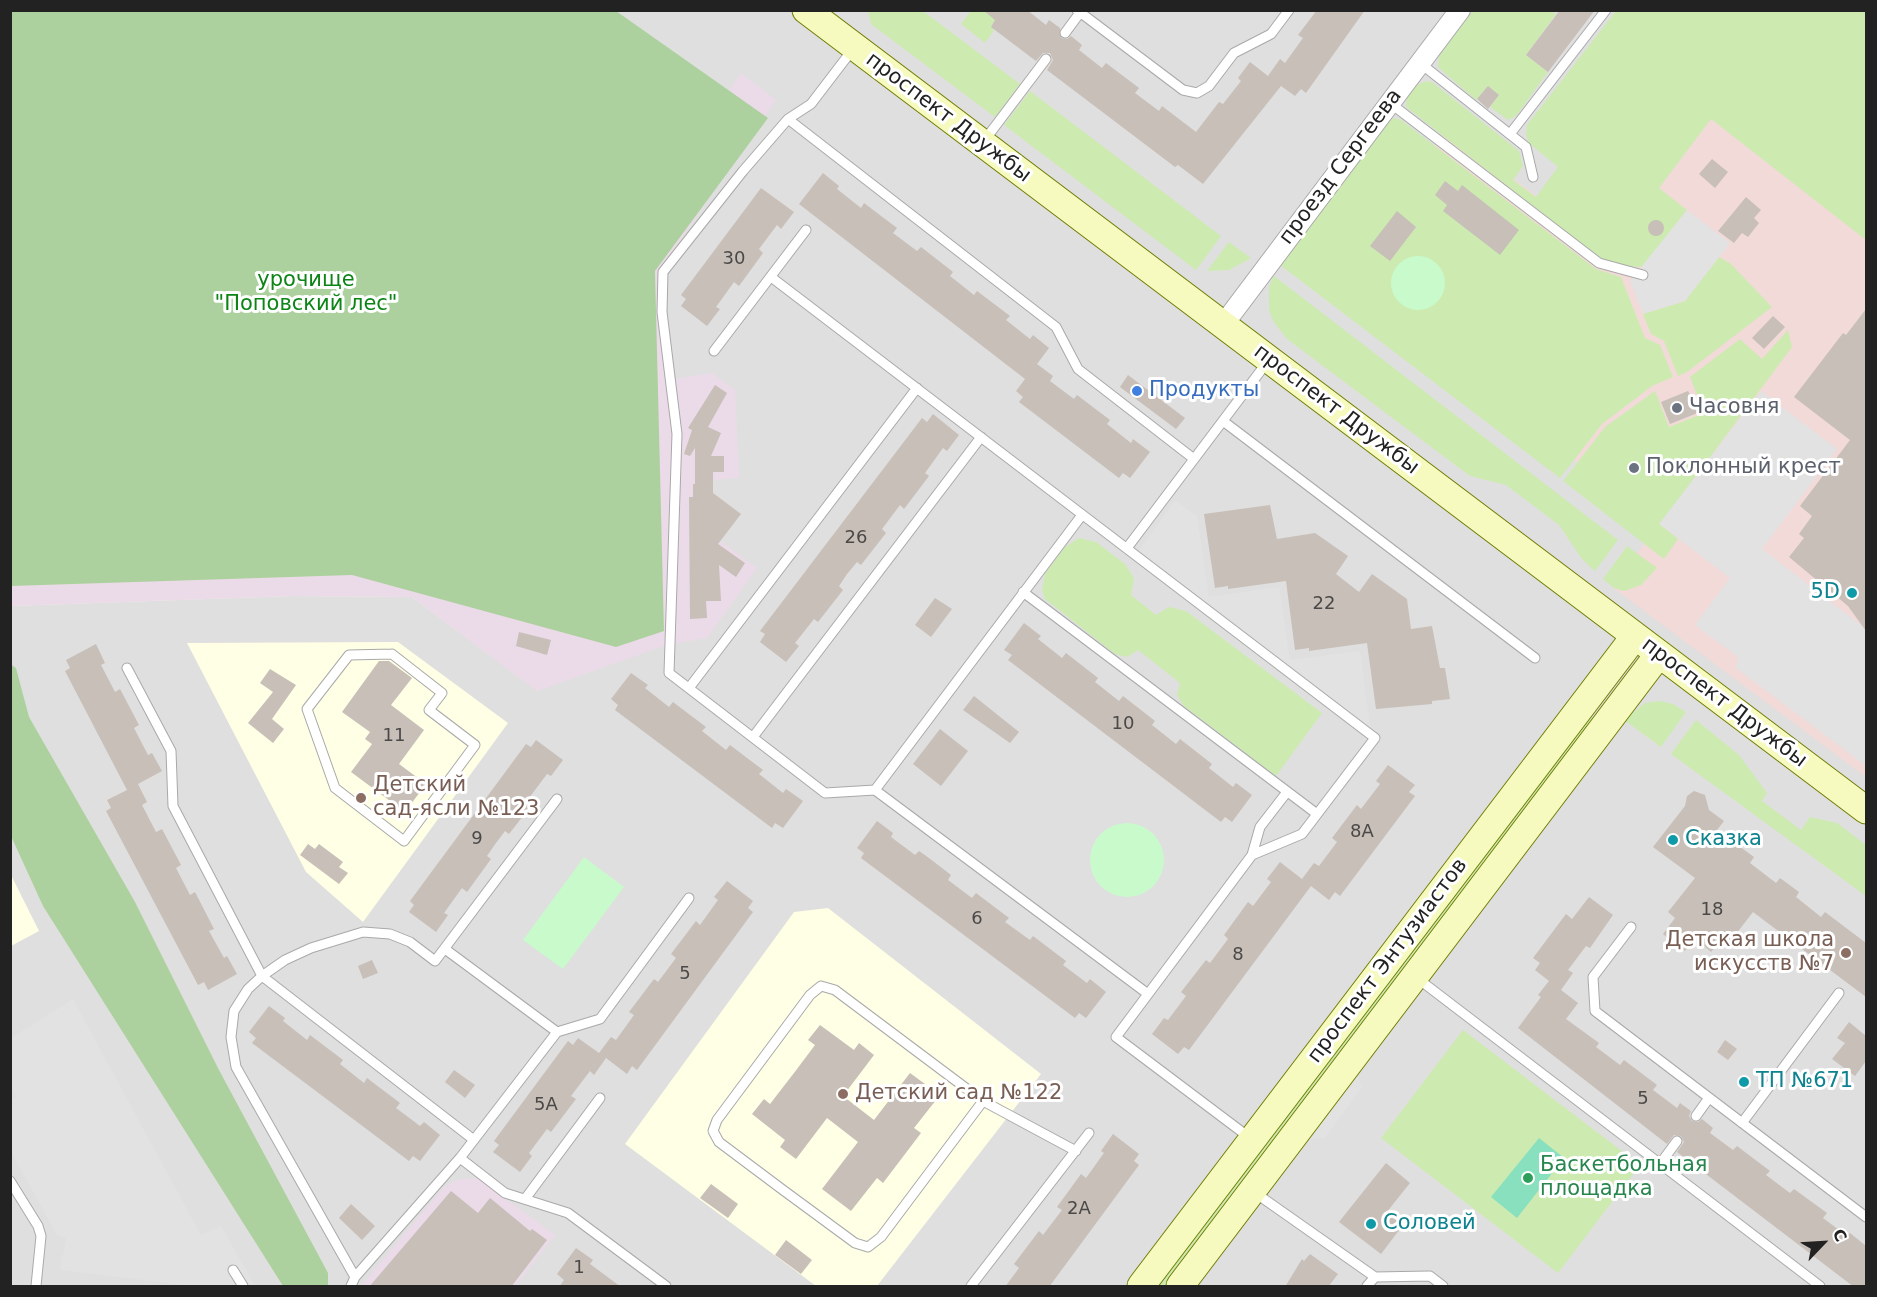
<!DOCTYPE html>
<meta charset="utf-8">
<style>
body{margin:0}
#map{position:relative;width:1877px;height:1297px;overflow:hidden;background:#f2efe9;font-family:"DejaVu Sans",sans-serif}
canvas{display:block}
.frame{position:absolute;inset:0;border:12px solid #222;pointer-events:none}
.north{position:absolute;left:1793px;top:1213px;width:60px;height:60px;-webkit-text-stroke:4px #fff;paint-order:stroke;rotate:65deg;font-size:16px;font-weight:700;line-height:24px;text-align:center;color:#222}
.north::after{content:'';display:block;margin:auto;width:21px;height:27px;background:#222;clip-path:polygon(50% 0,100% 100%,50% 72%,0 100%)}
</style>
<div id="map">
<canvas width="1877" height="1297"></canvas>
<div class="frame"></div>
<div class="north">С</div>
</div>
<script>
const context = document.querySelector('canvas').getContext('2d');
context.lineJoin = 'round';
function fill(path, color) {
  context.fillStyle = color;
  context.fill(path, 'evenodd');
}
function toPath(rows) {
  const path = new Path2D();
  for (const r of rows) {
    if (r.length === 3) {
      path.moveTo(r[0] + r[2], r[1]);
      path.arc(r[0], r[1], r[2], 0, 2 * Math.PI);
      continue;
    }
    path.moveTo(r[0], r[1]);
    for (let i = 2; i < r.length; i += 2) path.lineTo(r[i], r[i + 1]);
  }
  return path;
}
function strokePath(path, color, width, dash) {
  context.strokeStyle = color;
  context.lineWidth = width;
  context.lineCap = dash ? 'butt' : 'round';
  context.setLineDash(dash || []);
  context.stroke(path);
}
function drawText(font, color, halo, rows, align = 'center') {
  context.font = font + ' "DejaVu Sans",sans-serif';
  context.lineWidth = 6;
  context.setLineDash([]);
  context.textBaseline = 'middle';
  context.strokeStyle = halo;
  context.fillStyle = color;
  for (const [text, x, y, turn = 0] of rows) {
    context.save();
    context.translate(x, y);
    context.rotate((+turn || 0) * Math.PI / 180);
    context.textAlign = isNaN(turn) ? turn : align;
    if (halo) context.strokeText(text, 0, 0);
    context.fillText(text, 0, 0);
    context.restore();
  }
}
const residential = toPath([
 [607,11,1866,11,1866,1286,11,1286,10,606,291,596,412,597,537,690]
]);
const commercial = toPath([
 [1711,113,1866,236,1866,777,1612,587,1659,524,1332,277,1447,130,1569,220]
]);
const industrial = toPath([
 [741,73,776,100,664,264,661,287,674,379,712,373,735,390,739,478,712,480,712,535,757,568,707,638,666,645,537,691,412,597,291,596,11,606,10,551,618,255],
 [477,1178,555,1235,515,1286,361,1286,444,1187,457,1180]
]);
const education = toPath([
 [398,642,508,723,363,922,306,872,187,643],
 [11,875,39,931,11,946,10,946],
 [828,908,1041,1074,877,1286,816,1286,625,1144,794,912]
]);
const grass = toPath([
 [868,11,923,11,1020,84,995,117,871,24],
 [971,11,993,11,995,20,991,26,994,30,985,43,961,24],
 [1473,11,1551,11,1556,14,1526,55,1548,72,1516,116,1508,120,1490,107,1499,95,1488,86,1476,100,1438,67,1439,56],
 [1616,11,1866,11,1866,240,1711,119,1659,188,1687,210,1643,267,1622,266,1601,259,1406,107,1407,96,1415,86,1426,81,1432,82,1519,151,1523,166,1513,180,1536,197,1558,167,1529,143,1526,135,1527,125],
 [1030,91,1221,236,1196,270,1004,125],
 [1395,118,1401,120,1596,269,1621,277,1645,338,1660,345,1673,377,1652,386,1602,424,1560,478,1280,265,1387,122],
 [1229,242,1251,258,1229,270,1207,271],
 [1719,257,1730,263,1772,307,1687,372,1678,376,1664,341,1651,334,1643,314,1685,301],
 [1274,276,1618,540,1595,571,1582,559,1559,525,1506,485,1470,476,1287,339,1273,321,1269,310,1269,286],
 [1788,330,1792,347,1660,524,1678,539,1664,559,1563,481,1605,427,1655,391,1669,427,1704,413,1690,377,1740,339,1762,359],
 [1079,538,1096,542,1125,564,1134,578,1131,595,1156,615,1169,607,1186,611,1322,713,1276,776,1184,706,1177,695,1180,683,1138,650,1127,657,1115,654,1045,599,1042,590,1045,574,1065,547],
 [1627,546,1657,568,1641,585,1624,591,1614,588,1603,579],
 [1659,701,1673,704,1686,712,1661,747,1624,720,1645,703],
 [1590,716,1593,720,1168,1286,1153,1286],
 [1696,720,1739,755,1767,793,1762,801,1801,830,1810,817,1837,823,1866,845,1866,896,1671,754],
 [1463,1030,1640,1165,1558,1273,1381,1138]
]);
const forest = toPath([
 [10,11,616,11,768,118,655,271,664,631,616,647,352,575,11,586],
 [10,664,16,668,29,717,135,902,219,1070,328,1273,328,1286,283,1286,43,906,11,836]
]);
const park = toPath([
 [1418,283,27],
 [1127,860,37],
 [584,857,624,887,563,969,523,940]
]);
const pitch = toPath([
 [1539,1138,1564,1158,1517,1218,1491,1197]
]);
const parking = toPath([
 [1687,210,1730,243,1685,301,1643,314,1630,281],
 [1761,391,1837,449,1762,549,1866,629,1866,766,1736,668,1738,657,1695,625,1730,578,1659,524],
 [1175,500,1197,516,1209,597,1279,587,1290,660,1360,651,1371,733,1138,552],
 [73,999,201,1235,221,1226,255,1286,193,1286,60,1270,66,1238,57,1235,11,1152,10,1100,16,1096,11,1086,11,1038],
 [1355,1069,1362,1087,1325,1138,1302,1140]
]);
const building = toPath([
 [983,10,1027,10,1046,25,1049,20,1060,28,1061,38,1067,39,1071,36,1082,45,1079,50,1102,68,1106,63,1139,88,1135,93,1159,111,1162,106,1196,132,1219,102,1223,104,1241,81,1238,78,1250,62,1268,76,1280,59,1285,63,1303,38,1298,35,1317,10,1365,10,1306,93,1301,89,1295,96,1281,86,1203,184,1178,165,1175,167,1047,70,1053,60,1050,53,1043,53,1036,61,991,27,995,20],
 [1560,10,1595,10,1548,72,1526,55],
 [1488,86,1499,95,1488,109,1477,99],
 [1712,159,1728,172,1715,188,1699,174],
 [823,173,839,186,837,189,861,208,864,203,897,228,893,233,917,251,921,247,953,272,950,276,974,295,977,291,1010,316,1006,320,1030,339,1033,335,1049,348,1037,364,1053,376,1050,381,1074,399,1077,395,1110,420,1107,424,1131,443,1133,439,1150,452,1130,478,1123,473,1119,478,1019,402,1023,397,1016,391,1025,379,799,204],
 [1445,181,1458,191,1462,185,1519,230,1500,255,1443,211,1447,205,1435,195],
 [761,188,794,212,781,229,777,225,759,249,763,253,739,286,734,282,716,307,720,309,707,326,681,306,686,299,681,295],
 [1746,197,1761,210,1754,218,1759,223,1748,237,1742,233,1734,243,1718,231],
 [1397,211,1416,227,1390,261,1370,246],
 [1656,228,8],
 [1866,309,1866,631,1848,606,1789,557,1804,538,1799,534,1812,516,1800,506,1850,440,1794,397,1843,333,1846,335],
 [1773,316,1785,327,1764,349,1752,338],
 [1128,375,1185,418,1176,429,1120,387],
 [715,385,727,393,708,427,721,433,711,456,724,456,724,472,713,472,713,493,741,514,718,544,745,563,736,577,719,565,721,601,706,601,707,618,690,619,689,497,693,497,693,484,695,484,695,448,690,456,684,454,692,430,688,428],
 [1688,391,1700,412,1670,424,1661,402],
 [933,414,959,435,947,451,943,448,925,473,929,476,904,509,900,505,882,529,886,533,861,565,857,562,847,574,839,586,843,590,818,622,814,619,795,643,799,646,786,662,760,642,765,634,760,631,922,418,927,422],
 [1270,505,1277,539,1315,533,1348,556,1336,574,1359,592,1372,574,1407,599,1411,629,1432,626,1440,668,1445,668,1450,699,1432,701,1432,704,1376,709,1367,643,1309,651,1309,648,1295,650,1286,581,1228,589,1228,586,1215,588,1204,514],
 [935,598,952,609,931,637,915,625],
 [1024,623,1041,636,1038,639,1062,658,1066,653,1098,678,1095,682,1119,701,1123,696,1155,721,1152,725,1176,744,1180,739,1212,764,1209,768,1233,787,1236,783,1252,795,1232,822,1225,817,1221,822,1008,660,1012,655,1004,650],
 [519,632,551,640,547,655,516,646],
 [96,644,105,663,101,665,115,692,120,689,139,725,134,728,148,755,152,753,162,771,138,784,147,802,142,805,156,832,162,829,181,865,176,868,190,895,195,892,214,929,209,931,224,958,227,956,237,974,208,990,204,982,198,985,106,811,111,808,107,800,127,790,65,671,70,668,66,660],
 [379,661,389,661,412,678,391,705,424,730,399,764,426,784,405,812,351,772,372,744,365,739,370,732,342,712],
 [270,669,296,685,272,719,284,729,273,743,248,723,273,692,260,683],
 [631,673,648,685,645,688,669,707,673,702,706,727,702,731,726,750,730,745,763,770,759,774,783,793,786,789,803,801,783,828,775,823,772,828,615,710,618,705,611,699],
 [974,696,1019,732,1010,743,963,710],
 [940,729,968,751,941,786,913,764],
 [536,740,563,760,551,776,547,774,529,798,534,802,509,834,505,831,496,843,487,856,491,859,467,892,462,888,444,913,448,915,436,932,409,912,414,905,410,901,526,744,531,747],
 [1388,765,1415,785,1409,792,1415,796,1340,896,1335,892,1329,900,1302,879,1314,863,1319,866,1337,842,1332,838,1357,805,1361,809,1380,784,1376,781],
 [1694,791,1705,795,1709,810,1724,821,1717,830,1754,857,1750,863,1776,883,1780,878,1799,892,1796,897,1821,917,1825,912,1866,943,1866,997,1753,912,1729,943,1723,938,1711,952,1695,938,1685,951,1663,934,1675,918,1668,912,1695,878,1653,847,1685,806,1687,796],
 [877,821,893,833,891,837,915,855,919,851,929,858,951,875,948,880,972,898,976,893,1009,918,1005,922,1030,940,1033,936,1066,961,1063,965,1087,983,1090,979,1106,992,1086,1018,1079,1013,1075,1018,861,858,864,853,857,848],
 [308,844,315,849,319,844,343,862,339,867,348,873,339,884,300,855],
 [1280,862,1311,886,1189,1050,1184,1047,1178,1054,1152,1034,1164,1018,1168,1020,1186,996,1181,992,1206,960,1210,963,1228,939,1224,935,1248,902,1253,906,1271,882,1267,879],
 [727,881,753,901,748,908,753,912,637,1070,632,1066,627,1074,606,1058,594,1075,590,1071,571,1096,576,1099,551,1132,547,1129,529,1153,532,1156,520,1172,493,1152,499,1145,494,1141,568,1041,573,1045,578,1038,599,1053,611,1037,616,1040,634,1015,629,1012,654,979,658,982,676,958,671,954,696,921,700,925,718,900,714,897],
 [1589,897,1613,915,1590,948,1586,946,1568,970,1573,973,1561,990,1578,1003,1566,1019,1599,1043,1596,1047,1620,1065,1624,1060,1657,1085,1653,1090,1677,1108,1680,1103,1691,1111,1689,1116,1692,1121,1698,1122,1702,1119,1713,1128,1710,1133,1733,1150,1737,1146,1770,1171,1766,1175,1790,1193,1794,1189,1827,1213,1823,1218,1847,1236,1850,1233,1866,1246,1866,1287,1854,1287,1677,1152,1684,1142,1681,1136,1674,1135,1667,1144,1518,1028,1541,997,1538,995,1549,981,1535,970,1540,963,1533,958,1566,914,1572,919],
 [372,960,378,973,363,979,358,966],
 [269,1006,285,1018,283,1021,307,1040,310,1035,343,1060,340,1064,364,1083,367,1078,400,1103,396,1108,420,1126,424,1122,440,1135,420,1161,413,1156,409,1161,252,1043,256,1038,249,1032],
 [1849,1022,1866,1036,1866,1061,1855,1076,1832,1059,1845,1043,1837,1038],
 [820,1025,854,1050,859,1043,874,1055,843,1096,874,1120,910,1073,940,1095,914,1128,921,1133,883,1183,877,1178,851,1211,822,1189,858,1142,827,1118,796,1159,780,1147,785,1140,752,1114,764,1099,770,1104,794,1073,815,1045,808,1040],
 [1725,1040,1737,1049,1728,1060,1717,1052],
 [454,1070,475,1085,465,1098,445,1082],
 [1113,1134,1139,1154,1134,1161,1139,1165,1049,1287,1005,1287,1019,1268,1014,1264,1039,1231,1043,1235,1062,1210,1057,1207,1081,1174,1086,1178,1104,1153,1101,1151],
 [1386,1163,1410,1183,1386,1213,1403,1225,1381,1254,1339,1222],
 [711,1184,738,1204,728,1218,700,1198],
 [451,1191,478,1213,490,1198,530,1231,532,1229,547,1240,511,1287,369,1287],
 [351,1204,375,1226,362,1240,339,1218],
 [786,1240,812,1260,801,1274,775,1255],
 [576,1248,593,1260,590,1264,621,1287,559,1287,564,1280,557,1274],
 [1310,1254,1338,1274,1328,1287,1285,1287,1302,1259,1304,1261]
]);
const lane = toPath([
 [1077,10,1183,90,1197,93,1209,86,1234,53,1271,34,1289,10],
 [1065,33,1082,10],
 [853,49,811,104,788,119,743,171,663,272,662,312,677,434,669,673,825,793,875,790,1148,994],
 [1420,63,1526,147,1533,177],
 [1390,103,1599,263,1643,275],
 [788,119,1056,327,1078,369,1194,459],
 [1510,134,1606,10],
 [984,141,1046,59],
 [771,277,1375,738,1302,834,1252,855],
 [714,351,806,230],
 [1223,421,1535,658],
 [1127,548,1268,361],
 [1023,592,1317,814],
 [392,654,442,693,429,710,475,745,404,841,335,788,307,709,349,655,392,654],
 [127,668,171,751,173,806,262,976,248,989,234,1011,231,1037,236,1067,355,1277],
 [689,688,917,388],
 [753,737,981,437],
 [875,790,1082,515],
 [1631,927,1593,977,1595,1011,1866,1217],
 [445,949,557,1032],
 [1417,978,1820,1286],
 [821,986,835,990,983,1101,881,1237,868,1247,855,1243,783,1190,719,1142,713,1131,717,1120,810,995,821,986],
 [983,1101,1076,1151],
 [1696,1116,1709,1098],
 [1742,1123,1839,993],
 [1250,1138,1116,1037,1252,855,1260,827,1287,792],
 [474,1140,262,976,285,960,311,948,363,932,390,934,410,942,435,961,557,799],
 [460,1158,505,1193,568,1213,666,1286],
 [1660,1164,1677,1141],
 [10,1181,38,1226,41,1236,36,1286],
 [1254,1192,1375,1277,1367,1286],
 [525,1199,600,1098],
 [233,1270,243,1286],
 [1375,1277,1430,1276,1443,1286],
 [351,1286,355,1277,460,1158,557,1032,600,1019,689,898],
 [971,1286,1089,1133]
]);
const street = toPath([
 [1223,325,1460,10]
]);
const secondary = toPath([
 [806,10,1866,810],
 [1141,1286,1635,636],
 [1180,1286,1659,654]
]);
const markers = [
 [1137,391,6,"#3f7fe0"],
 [1677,408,6,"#6b7280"],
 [1634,468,6,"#6b7280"],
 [1852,593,6,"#0f9aa8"],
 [361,798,6,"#8d6e63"],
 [1673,840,6,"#0f9aa8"],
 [1846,953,6,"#8d6e63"],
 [1744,1082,6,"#0f9aa8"],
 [843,1094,6,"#8d6e63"],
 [1528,1178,6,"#2e9e5b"],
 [1371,1224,6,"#0f9aa8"]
];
const numberNames = [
 ["30",734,259],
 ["26",856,538],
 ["22",1324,604],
 ["10",1123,724],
 ["11",394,736],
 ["8А",1362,832],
 ["9",477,839],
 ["18",1712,910],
 ["6",977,919],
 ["8",1238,955],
 ["5",685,974],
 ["5",1643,1099],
 ["5А",546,1105],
 ["2А",1079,1209],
 ["1",579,1268]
];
const streetNames = [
 ["проспект Дружбы",948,118,37],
 ["проезд Сергеева",1341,167,-53],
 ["проспект Дружбы",1336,410,37],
 ["проспект Дружбы",1724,703,37],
 ["проспект Энтузиастов",1388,961,-53]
];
const parkNames = [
 ["урочище",306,281],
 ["\"Поповский лес\"",306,305]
];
const shopNames = [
 ["Продукты",1149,391]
];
const worshipNames = [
 ["Часовня",1689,408],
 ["Поклонный крест",1646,468]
];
const cultureNames = [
 ["5D",1840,593,"right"],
 ["Сказка",1685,840],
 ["ТП №671",1756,1082],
 ["Соловей",1383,1224]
];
const educationNames = [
 ["Детский",373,786],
 ["сад-ясли №123",373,810],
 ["Детская школа",1834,941,"right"],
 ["искусств №7",1834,965,"right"],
 ["Детский сад №122",855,1094]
];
const leisureNames = [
 ["Баскетбольная",1540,1166],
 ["площадка",1540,1190]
];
fill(residential, '#e0dfdf');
fill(commercial, '#f2dad9');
fill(industrial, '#ebdbe8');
fill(education, '#ffffe5');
fill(grass, '#cdebb0');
fill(forest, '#add19e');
fill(park, '#c8facc');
fill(pitch, '#88e0be');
fill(parking, '#e2e2e2');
fill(building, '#c7bfb8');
strokePath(lane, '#a9a9a9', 11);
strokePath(street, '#a9a9a9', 22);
strokePath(secondary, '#707d05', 29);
strokePath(lane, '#fff', 9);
strokePath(street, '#fff', 20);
strokePath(secondary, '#f7fabf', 27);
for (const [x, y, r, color] of markers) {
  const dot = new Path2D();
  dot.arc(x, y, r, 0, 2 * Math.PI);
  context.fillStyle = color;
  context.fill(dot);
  strokePath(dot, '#fff', 2);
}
drawText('18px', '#4b4948', null, numberNames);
drawText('21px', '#222', '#fff', streetNames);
drawText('21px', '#0c8416', '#fff', parkNames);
drawText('21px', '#366cbe', '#fff', shopNames, 'left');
drawText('21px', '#5b616d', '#fff', worshipNames, 'left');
drawText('21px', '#0d838f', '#fff', cultureNames, 'left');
drawText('21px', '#785e54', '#fff', educationNames, 'left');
drawText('21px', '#27864d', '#fff', leisureNames, 'left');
</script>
